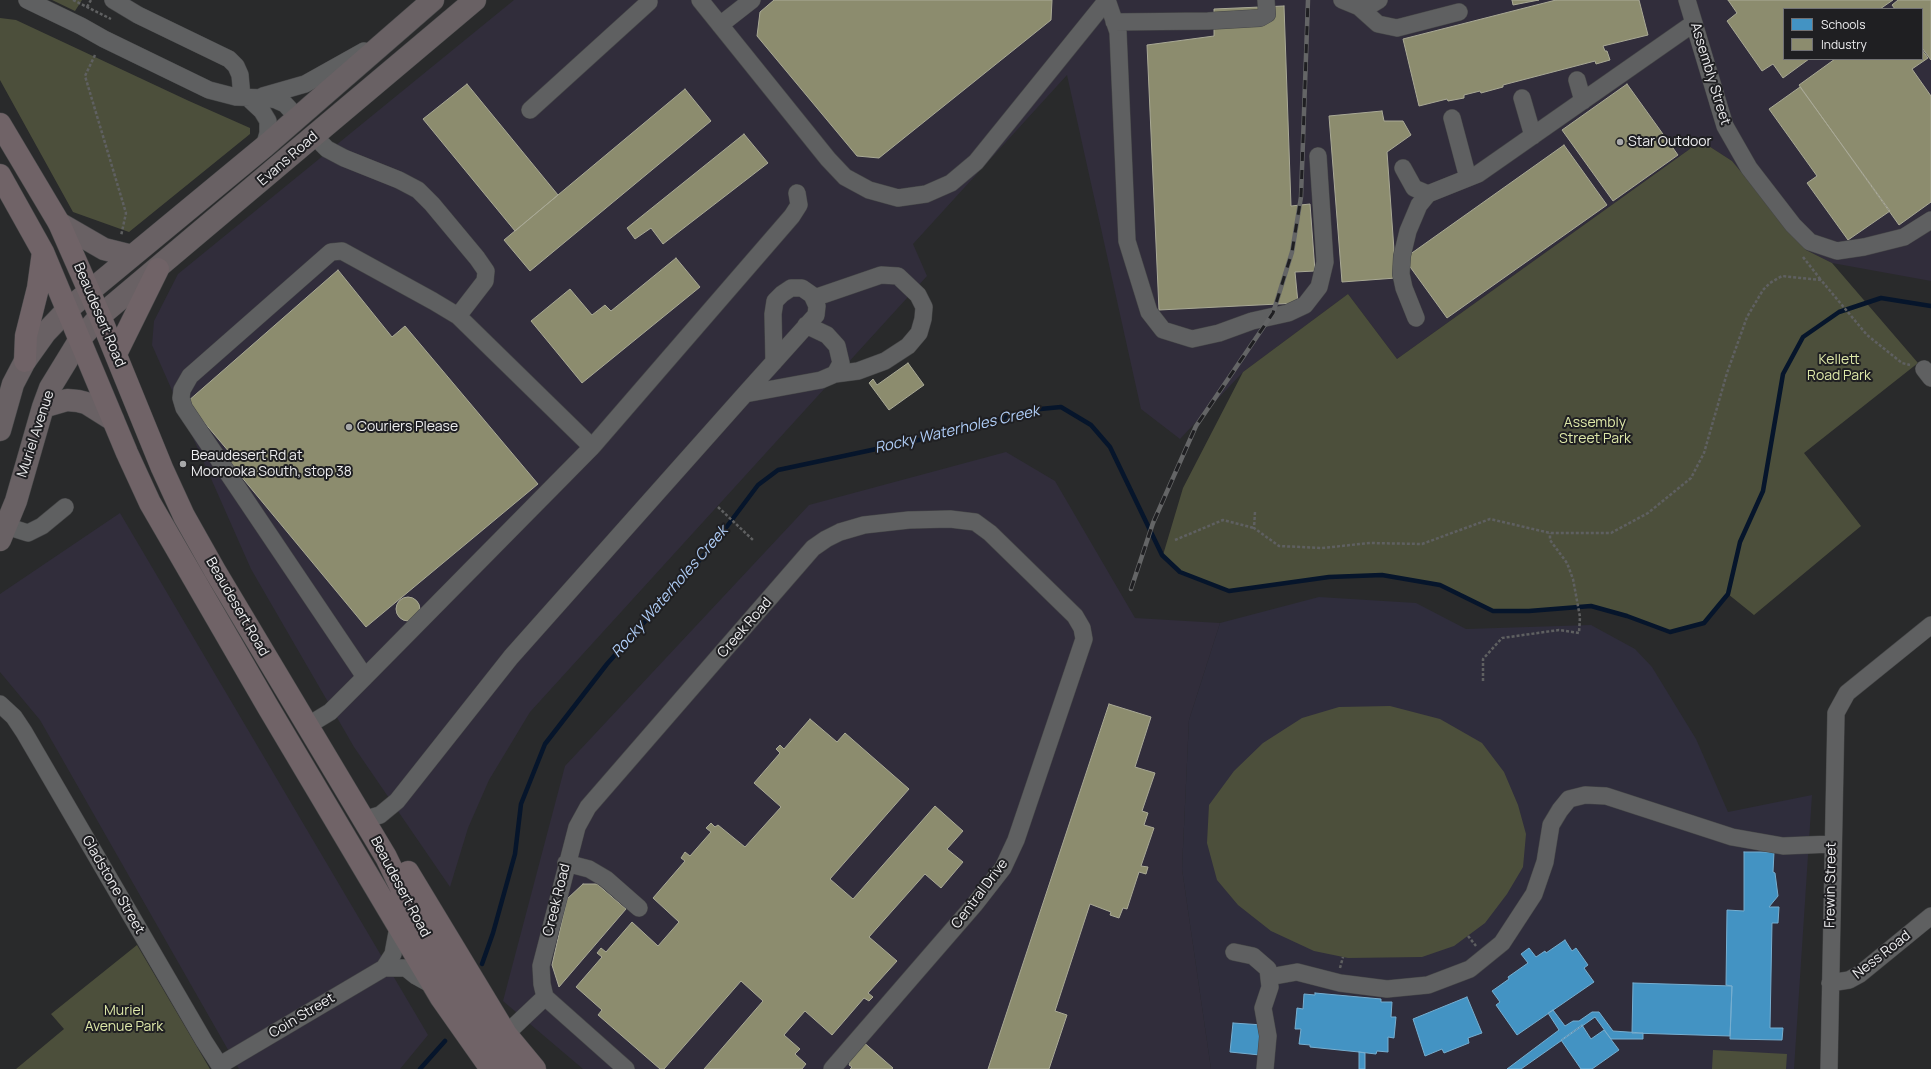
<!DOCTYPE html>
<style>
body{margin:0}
#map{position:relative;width:1931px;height:1069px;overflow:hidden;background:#292a2b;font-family:Manrope,sans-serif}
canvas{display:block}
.legend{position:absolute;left:1783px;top:8px;width:140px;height:52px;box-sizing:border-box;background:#1f1f22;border:1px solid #717174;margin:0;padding:5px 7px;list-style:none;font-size:12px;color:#ededef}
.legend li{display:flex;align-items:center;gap:8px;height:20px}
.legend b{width:20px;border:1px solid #717174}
</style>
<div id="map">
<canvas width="1931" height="1069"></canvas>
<ul class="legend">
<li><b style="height:11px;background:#4393c3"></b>Schools</li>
<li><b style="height:11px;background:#8c8c6e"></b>Industry</li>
</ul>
</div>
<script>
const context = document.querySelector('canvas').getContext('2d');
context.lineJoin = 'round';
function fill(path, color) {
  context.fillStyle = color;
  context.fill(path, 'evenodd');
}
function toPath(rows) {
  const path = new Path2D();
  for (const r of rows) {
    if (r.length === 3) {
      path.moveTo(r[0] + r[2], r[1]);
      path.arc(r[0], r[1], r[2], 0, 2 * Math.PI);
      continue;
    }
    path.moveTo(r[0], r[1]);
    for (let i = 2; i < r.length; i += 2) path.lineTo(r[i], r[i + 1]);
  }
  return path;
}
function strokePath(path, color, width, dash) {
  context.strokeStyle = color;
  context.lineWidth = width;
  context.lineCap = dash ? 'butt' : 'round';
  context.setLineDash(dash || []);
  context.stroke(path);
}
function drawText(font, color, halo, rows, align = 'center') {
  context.font = font + ' Manrope,sans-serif';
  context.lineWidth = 4;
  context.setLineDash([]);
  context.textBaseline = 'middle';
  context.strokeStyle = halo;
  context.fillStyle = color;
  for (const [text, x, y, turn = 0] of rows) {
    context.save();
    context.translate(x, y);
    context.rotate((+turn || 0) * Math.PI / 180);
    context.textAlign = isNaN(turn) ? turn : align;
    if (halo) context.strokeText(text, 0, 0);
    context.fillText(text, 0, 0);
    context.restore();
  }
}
const industrial = toPath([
 [514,0,1931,0,1931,281,1832,263,1806,250,1732,161,1701,141,1397,359,1348,294,1243,372,1180,439,1141,409,1067,75,913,244,927,276,530,712,489,780,468,828,450,887,354,747,251,569,152,345,154,321,178,274],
 [1784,9,1922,9,1922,59,1784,59],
 [1006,452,1055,481,1135,618,1220,623,1189,720,1182,869,1211,1069,583,1069,503,1001,565,766,809,505],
 [120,513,428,1035,400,1069,239,1069,40,720,0,672,0,594]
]);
const education = toPath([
 [1319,597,1416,603,1466,629,1591,625,1635,649,1652,667,1696,739,1728,812,1812,795,1794,1069,1211,1069,1182,869,1189,720,1220,623]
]);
const green = toPath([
 [52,0,82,0,75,11],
 [0,18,16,20,189,101,250,128,250,134,129,232,73,212,0,80],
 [1701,141,1732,161,1806,250,1832,263,1918,363,1804,453,1861,526,1754,615,1728,594,1704,623,1670,632,1627,616,1591,606,1529,611,1493,611,1440,585,1382,575,1329,577,1229,591,1180,572,1163,555,1183,488,1243,372,1348,294,1397,359],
 [1390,706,1440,719,1482,743,1504,772,1518,805,1526,834,1523,867,1507,894,1485,923,1454,946,1422,957,1348,958,1314,951,1271,931,1238,905,1217,880,1207,843,1209,805,1234,771,1263,743,1302,718,1339,707],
 [137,945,210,1069,16,1069,64,1029,51,1014],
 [1713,1050,1787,1054,1786,1069,1712,1069]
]);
const schools = toPath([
 [1744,852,1774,852,1773,872,1775,873,1778,896,1769,907,1779,907,1778,923,1772,923,1770,1028,1783,1028,1782,1040,1730,1039,1732,986,1726,985,1727,910,1744,911,1744,852],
 [1565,940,1572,951,1576,948,1588,965,1584,968,1594,982,1517,1035,1496,1005,1500,1002,1492,991,1509,979,1508,977,1528,963,1521,954,1529,948,1536,957,1545,951,1546,953,1565,940],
 [1633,983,1732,986,1730,1036,1632,1033,1633,983],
 [1315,993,1381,999,1381,1002,1392,1002,1391,1017,1396,1017,1394,1038,1388,1037,1388,1052,1377,1051,1376,1054,1359,1052,1310,1047,1310,1045,1299,1044,1301,1029,1295,1029,1297,1008,1303,1009,1304,994,1315,995,1315,993],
 [1467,997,1482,1033,1468,1038,1469,1043,1444,1053,1442,1049,1425,1056,1413,1019,1467,997],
 [1553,1010,1565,1026,1573,1021,1579,1021,1592,1012,1599,1012,1613,1031,1643,1033,1643,1039,1611,1039,1595,1017,1521,1069,1507,1069,1559,1030,1548,1013,1553,1010],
 [1233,1023,1263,1025,1260,1055,1230,1052,1233,1023],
 [1582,1025,1591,1039,1604,1030,1619,1050,1592,1069,1581,1069,1561,1040,1582,1025],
 [1359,1052,1365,1053,1365,1069,1359,1069,1359,1052]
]);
const industry = toPath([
 [774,0,1052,0,1051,20,879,158,857,156,757,36,760,12,774,0],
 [1512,0,1539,0,1513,5,1512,0],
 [1556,0,1639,0,1648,35,1603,46,1605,51,1607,51,1610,60,1596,64,1595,61,1503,85,1503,87,1481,93,1480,91,1464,95,1464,98,1448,101,1447,99,1419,106,1403,39,1556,0],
 [1728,0,1893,0,1880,9,1784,9,1784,59,1809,59,1783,78,1773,64,1762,71,1727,21,1737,13,1728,0],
 [1898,0,1931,0,1931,60,1922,48,1922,9,1895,9,1892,5,1898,0],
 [1284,6,1291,206,1310,204,1315,271,1295,272,1298,303,1159,310,1147,45,1214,36,1214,9,1284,6],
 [1922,50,1928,58,1912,69,1931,96,1931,202,1899,225,1799,85,1835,59,1922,59,1922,50],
 [467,84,558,195,515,231,423,119,467,84],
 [1627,84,1678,155,1613,201,1562,130,1627,84],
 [1800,87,1890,211,1848,240,1807,183,1817,176,1769,109,1800,87],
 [685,89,711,121,530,271,504,240,685,89],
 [1382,111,1384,121,1403,121,1411,135,1387,152,1396,278,1342,282,1329,116,1382,111],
 [744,134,768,163,663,244,651,228,635,239,627,228,744,134],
 [1564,145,1607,205,1447,318,1408,264,1409,255,1564,145],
 [676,258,700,287,582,383,531,321,570,289,592,315,605,305,611,311,676,258],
 [338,270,392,337,405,326,538,484,366,627,225,457,230,453,187,402,338,270],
 [908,363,924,385,889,410,869,383,873,379,877,385,908,363],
 [408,609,12],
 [1109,704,1151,717,1135,767,1155,773,1142,811,1148,813,1144,825,1154,828,1141,866,1148,867,1146,874,1139,872,1127,909,1123,908,1119,918,1110,915,1111,912,1090,904,1055,1011,1067,1015,1049,1069,988,1069,1109,704],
 [810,719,837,742,845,733,909,789,830,879,853,899,935,806,963,831,947,849,963,862,941,888,925,874,869,937,897,961,868,993,873,997,869,1001,864,998,832,1035,805,1011,784,1035,800,1049,795,1054,806,1064,802,1069,704,1069,763,1001,741,981,664,1069,660,1069,598,1015,602,1010,576,987,602,957,597,953,601,948,606,952,632,922,658,946,679,922,653,898,685,861,681,858,685,852,690,856,711,832,706,828,711,823,715,827,718,825,745,847,781,807,754,783,780,753,776,749,780,745,784,749,810,719],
 [583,884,597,884,626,909,559,987,552,965,567,899,583,884],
 [861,1040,893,1068,892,1069,850,1069,852,1067,849,1065,850,1063,844,1058,861,1040]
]);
const stream = toPath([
 [482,964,493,933,515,854,521,804,545,744,607,664,713,545,758,485,778,470,956,432,1030,410,1061,407,1091,425,1110,447,1162,555,1180,572,1229,591,1329,577,1382,575,1440,585,1493,611,1529,611,1591,606,1627,616,1670,632,1704,623,1728,594,1740,542,1763,491,1783,374,1803,337,1839,312,1881,298,1931,306],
 [420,1069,445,1041]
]);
const path = toPath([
 [73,0,111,19],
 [87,7,91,0],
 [95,55,85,76,126,213,121,236],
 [1803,257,1821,280],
 [718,507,754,541],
 [1255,512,1254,528,1279,546,1322,548,1370,543,1422,544,1490,519,1550,533,1611,533,1648,513,1691,478,1704,453,1727,373,1747,317,1763,290,1770,283,1782,276,1821,280,1867,335,1902,363,1910,365],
 [1175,540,1223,520,1254,528],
 [1483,681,1483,659,1502,638,1559,630,1579,633,1580,617,1573,579,1567,563,1550,540,1550,533],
 [1468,936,1476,946],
 [1340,968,1343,957]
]);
const minor = toPath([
 [27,0,81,26,104,39,209,90,236,97,265,98,276,100,285,104,297,117],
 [113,0,138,15,229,59,236,66,240,75,242,97],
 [700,0,828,159,845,177,869,190,898,198,926,194,951,183,976,162,1107,0],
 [1107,0,1118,32,1127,241,1149,312,1163,330,1192,339,1219,333,1252,321,1288,313,1305,305,1319,287,1325,262,1318,156],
 [1342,0,1359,7,1369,6,1379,0],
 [1687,0,1725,126,1749,168,1793,225,1810,242,1837,251,1864,247,1904,237,1931,220],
 [1359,7,1378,24,1397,28,1459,12],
 [1114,22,1208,21,1260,18,1267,14,1266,0],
 [720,25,752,0],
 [1577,80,1583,101],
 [263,96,305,84,364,51],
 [247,97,262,111,268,121,268,133,264,147],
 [1522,98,1533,136],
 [530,110,649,2],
 [1452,118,1468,178],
 [314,136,327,149,344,158,399,180,418,190,432,204,477,258,486,271,485,281,458,316],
 [1403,168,1414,188,1428,194,1478,174,1694,23],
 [814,298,881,275,898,276,918,295,924,307,923,319,919,333,908,346,885,361,858,371,835,374],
 [1416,318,1404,288,1401,274,1402,256,1408,231,1419,205,1428,194],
 [1924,369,1931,378],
 [745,394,821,380,835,374,841,363,837,346,827,335,806,325],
 [592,447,792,216,799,205,797,193],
 [0,524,28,533,42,526,65,507],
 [0,704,14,717,24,732,204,1041,222,1069],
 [307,726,330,712,365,677,592,447,458,316,433,301,342,251,331,252,190,376,182,390,181,398,184,408,365,677],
 [363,820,380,815,397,801,511,657,745,394,816,315,817,306,812,295,802,288,791,288,782,294,775,301,773,314,774,362],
 [566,863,589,869,606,879,639,908],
 [1234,952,1253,956,1268,969,1270,987,1263,1008,1268,1036,1265,1069],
 [384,968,406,968,416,976,434,986],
 [1269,977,1297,972,1340,983,1387,989,1428,985,1470,969,1502,943,1534,894,1545,862,1551,825,1560,810,1569,799,1585,795,1606,796,1732,837,1783,846,1832,844],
 [1830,983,1849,980,1860,974,1931,916],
 [545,997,542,984,541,966,577,827,588,807,813,548,826,539,840,532,864,525,909,520,950,519,975,522,990,533,1075,616,1082,628,1084,639,1016,840,1003,868,975,904,832,1069],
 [545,997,626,1069],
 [506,1034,545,997],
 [220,1065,384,968,393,954,398,927],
 [1829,1069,1836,713,1847,693,1931,625]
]);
const major = toPath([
 [59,223,104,249,132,256],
 [43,407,67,400,78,401,86,403,113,420],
 [0,430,13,384,25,361,45,333,68,309,264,147,433,0],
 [0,540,16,501,43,407,50,388,80,339,100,316,475,0]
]);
const highway = toPath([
 [0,124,59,223,100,316,162,468,184,516,215,571,386,857,404,894,450,979,489,1039,513,1069],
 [0,175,43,252,127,453,150,503,268,707,441,998,491,1069],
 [116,354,158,269],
 [25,361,26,336,38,288,43,252],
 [408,872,506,1034,535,1069]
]);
const rail = toPath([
 [1131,589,1153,523,1196,426,1273,313,1292,252,1301,197,1308,0]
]);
const markers = [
 [1620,142,4,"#a8a9aa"],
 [349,427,4,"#a8a9aa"],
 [183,464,4,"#a8a9aa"]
];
const streetNames = [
 ["Assembly Street",1710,74,73],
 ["Evans Road",288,159,-41],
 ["Beaudesert Road",99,315,67],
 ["Muriel Avenue",36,434,-72],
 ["Beaudesert Road",237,607,60],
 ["Creek Road",745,628,-49],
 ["Gladstone Street",113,885,60],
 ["Frewin Street",1831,885,-89],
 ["Beaudesert Road",400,887,62],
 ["Central Drive",980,894,-53],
 ["Creek Road",557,900,-76],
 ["Ness Road",1882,955,-38],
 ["Coin Street",302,1016,-31]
];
const poiNames = [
 ["Star Outdoor",1628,142],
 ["Couriers Please",357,427],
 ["Beaudesert Rd at",191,456],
 ["Moorooka South, stop 38",191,472]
];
const parkNames = [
 ["Kellett",1839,360],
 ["Road Park",1839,376],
 ["Assembly",1595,423],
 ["Street Park",1595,439],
 ["Muriel",124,1011],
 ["Avenue Park",124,1027]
];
const waterNames = [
 ["Rocky Waterholes Creek",957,430,-13],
 ["Rocky Waterholes Creek",670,592,-49]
];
fill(industrial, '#312d3b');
fill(education, '#2f2d3c');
fill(green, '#4c4f3b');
fill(schools, '#4393c3');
strokePath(schools, '#76aed0', 1);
fill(industry, '#8c8c6e');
strokePath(industry, '#a9a995', 1);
strokePath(stream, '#06152b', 4.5);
strokePath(minor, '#464748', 18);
strokePath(major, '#464748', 23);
strokePath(highway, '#464748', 23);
strokePath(path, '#5f6061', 2.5, [3, 2]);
strokePath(minor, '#5f6061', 17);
strokePath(major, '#696164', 22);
strokePath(highway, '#706367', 22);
strokePath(rail, '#646566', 4.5);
strokePath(rail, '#1f1f22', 3, [9]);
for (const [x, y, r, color] of markers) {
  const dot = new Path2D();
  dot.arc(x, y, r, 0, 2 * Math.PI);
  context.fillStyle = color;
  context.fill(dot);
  strokePath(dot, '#1f1f22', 1.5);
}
drawText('14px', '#ededef', '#1f1f22', streetNames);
drawText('14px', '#ededef', '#1f1f22', poiNames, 'left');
drawText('14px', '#dee8a9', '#1f1f22', parkNames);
drawText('italic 15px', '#afcdf7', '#1f1f22', waterNames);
</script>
